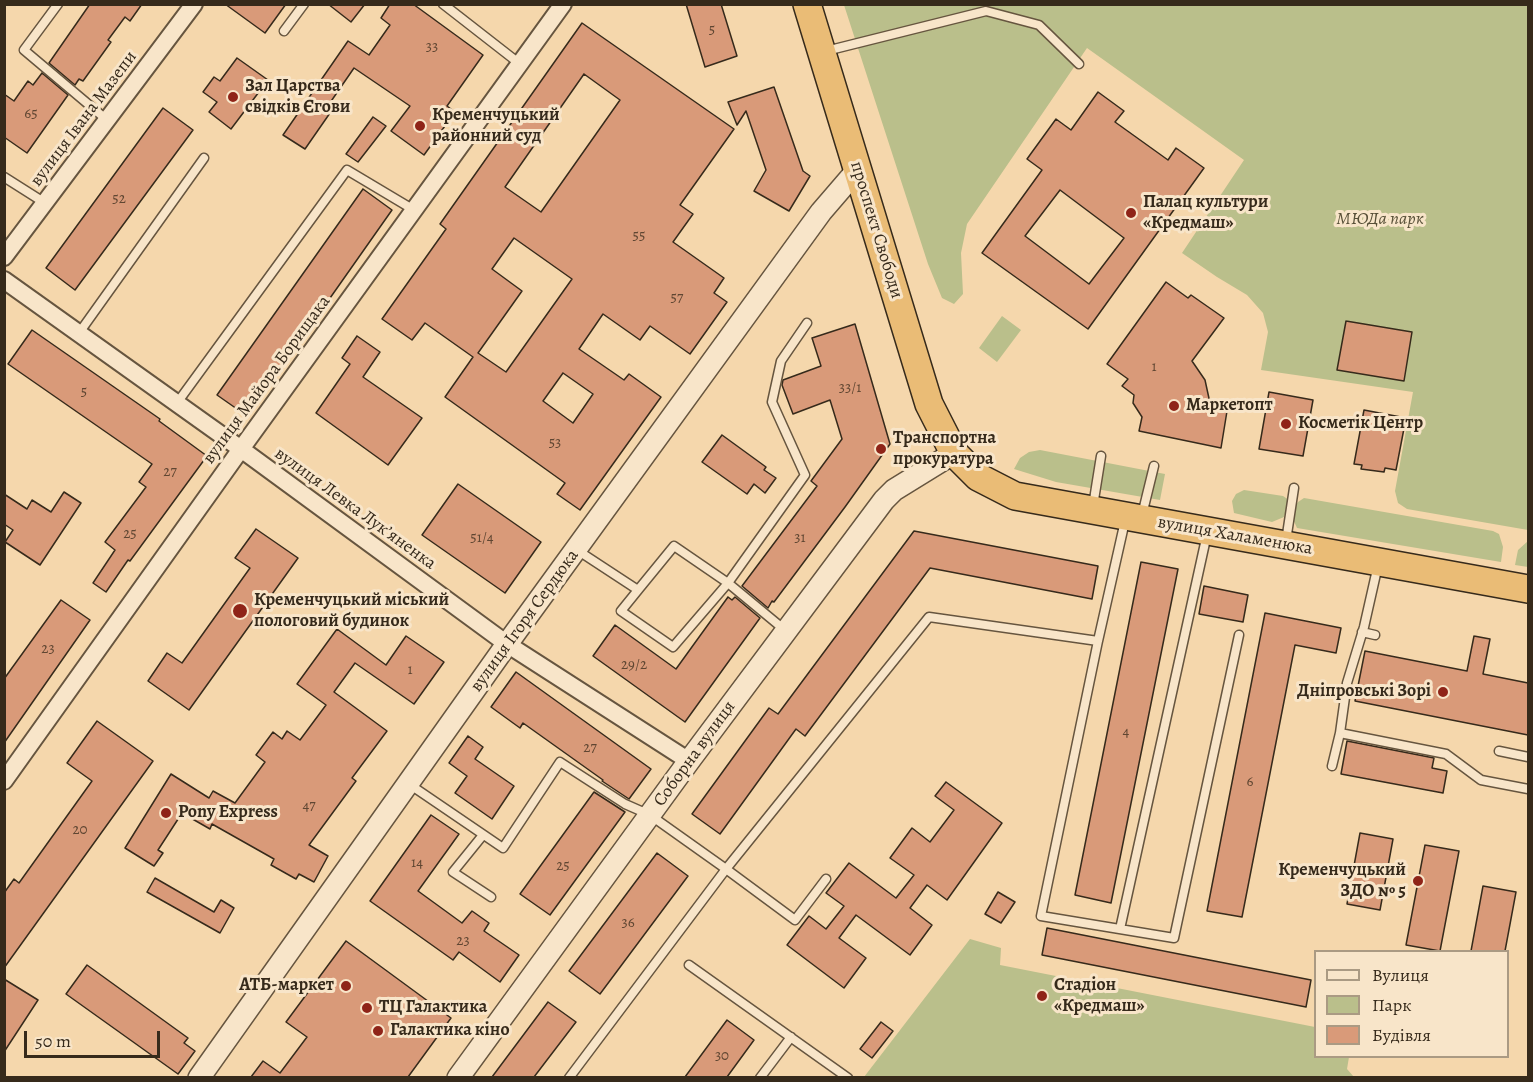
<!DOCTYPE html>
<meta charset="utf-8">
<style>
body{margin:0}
#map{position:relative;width:1533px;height:1082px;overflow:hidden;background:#f5d7ac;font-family:Alegreya,serif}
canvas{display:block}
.frame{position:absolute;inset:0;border:6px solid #362a1b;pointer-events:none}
.legend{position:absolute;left:1314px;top:950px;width:195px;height:108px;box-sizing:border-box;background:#f8e5c9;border:2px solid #aa9a83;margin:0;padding:8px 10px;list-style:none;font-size:18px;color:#362a1b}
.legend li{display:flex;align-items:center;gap:12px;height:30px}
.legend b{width:30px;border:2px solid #aa9a83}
.scale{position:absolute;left:24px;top:1031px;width:136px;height:27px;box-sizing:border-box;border:3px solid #362a1b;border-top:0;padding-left:8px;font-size:18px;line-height:21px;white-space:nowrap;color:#362a1b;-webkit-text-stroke:4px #f8e5c9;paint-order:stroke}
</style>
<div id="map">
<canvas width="1533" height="1082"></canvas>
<div class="frame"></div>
<ul class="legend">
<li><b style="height:8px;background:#f8e5c9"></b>Вулиця</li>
<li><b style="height:16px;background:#babf8b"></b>Парк</li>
<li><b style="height:16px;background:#d99a79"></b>Будівля</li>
</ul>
<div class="scale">50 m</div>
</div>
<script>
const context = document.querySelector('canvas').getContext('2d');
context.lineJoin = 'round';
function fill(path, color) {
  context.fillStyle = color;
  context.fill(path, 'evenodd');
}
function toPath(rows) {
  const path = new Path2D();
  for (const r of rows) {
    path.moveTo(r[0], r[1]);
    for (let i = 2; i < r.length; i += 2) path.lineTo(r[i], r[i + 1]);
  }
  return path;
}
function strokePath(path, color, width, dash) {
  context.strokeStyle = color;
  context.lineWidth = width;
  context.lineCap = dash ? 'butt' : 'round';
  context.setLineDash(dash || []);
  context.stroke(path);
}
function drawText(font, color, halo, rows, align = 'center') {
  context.font = font + ' Alegreya,serif';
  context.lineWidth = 6;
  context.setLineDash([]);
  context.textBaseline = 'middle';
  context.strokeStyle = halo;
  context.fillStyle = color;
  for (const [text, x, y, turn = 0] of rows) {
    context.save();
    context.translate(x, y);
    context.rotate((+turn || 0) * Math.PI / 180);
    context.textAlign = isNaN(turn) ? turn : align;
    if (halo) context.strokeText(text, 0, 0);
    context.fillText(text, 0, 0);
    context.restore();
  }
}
const green = toPath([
 [844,5,1528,5,1528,530,1407,509,1398,503,1395,491,1413,392,1261,370,1268,332,1263,313,1247,295,1217,277,1182,253,1244,160,1087,48,967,224,961,253,963,294,954,304,942,298,928,264],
 [1002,316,1021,330,997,362,979,348],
 [1040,450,1165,474,1160,500,1056,482,1014,469,1020,458,1029,452],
 [1244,490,1283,496,1289,500,1284,517,1272,522,1234,513,1232,501,1236,494],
 [1304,498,1493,531,1499,534,1503,547,1501,562,1297,528,1293,519,1295,507,1298,502],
 [1528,541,1528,567,1515,565,1518,550],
 [970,939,1001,948,1000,965,1315,1027,1316,1056,1349,1057,1347,1069,1354,1077,864,1077]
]);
const building = toPath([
 [90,4,142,4,130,21,125,17,108,40,111,42,83,81,79,79,75,85,49,63,90,4],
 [225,4,286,4,265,33,225,4],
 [328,4,365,4,351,22,328,4],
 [390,4,413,4,483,55,447,106,455,112,424,155,391,131,410,106,354,68,325,110,330,113,305,149,283,135,348,41,369,55,390,25,381,18,390,4],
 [686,4,721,4,737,56,705,67,686,4],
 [582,23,734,129,680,205,693,214,673,242,724,278,714,293,727,302,690,354,650,326,640,340,603,314,579,349,624,380,629,374,661,397,580,510,557,494,565,483,445,397,473,357,425,323,412,340,382,319,446,229,440,224,582,23],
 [584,74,620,100,541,212,505,187,584,74],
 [514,238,572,279,506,372,478,353,522,291,492,269,514,238],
 [563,373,593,394,573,423,543,401,563,373],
 [237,58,268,80,231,129,209,112,217,102,203,92,214,77,220,81,237,58],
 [42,73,68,95,27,153,4,137,4,94,14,101,28,81,33,85,42,73],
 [774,87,803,171,810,176,789,211,754,191,766,170,746,111,737,125,728,102,774,87],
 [1098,92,1124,111,1115,122,1168,160,1176,148,1204,168,1088,329,982,253,1042,170,1027,159,1056,119,1071,130,1098,92],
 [1060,190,1124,238,1089,284,1025,236,1060,190],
 [163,108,193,130,75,290,46,268,163,108],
 [373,117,386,126,358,162,346,154,373,117],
 [363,189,392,210,247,416,217,395,363,189],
 [1166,282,1188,298,1191,295,1224,318,1192,361,1205,380,1210,403,1228,405,1221,448,1139,431,1142,417,1133,403,1134,395,1122,386,1128,379,1107,364,1166,282],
 [1346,321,1412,332,1404,381,1337,370,1346,321],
 [855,324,890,444,845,507,774,602,772,601,768,608,742,586,817,486,811,481,842,439,830,400,793,414,782,385,783,380,821,366,812,338,855,324],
 [32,330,160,419,159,421,207,456,130,561,128,560,106,592,93,583,115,550,105,542,146,487,139,482,152,464,8,364,32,330],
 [357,336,380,352,363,377,422,418,388,465,316,413,350,364,342,358,357,336],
 [1269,392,1313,400,1303,456,1259,449,1269,392],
 [1364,410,1406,418,1396,470,1385,468,1384,472,1361,469,1362,465,1354,464,1364,410],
 [722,435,766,467,764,470,776,478,765,493,754,484,747,494,702,462,722,435],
 [458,484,541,542,505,593,422,535,458,484],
 [64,492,81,503,40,565,5,542,13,530,4,524,4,494,27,509,32,500,51,512,64,492],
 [256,529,298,558,189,710,148,681,167,653,182,663,250,568,235,558,256,529],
 [914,531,1098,566,1092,599,930,568,805,736,796,729,720,834,692,814,769,708,778,714,914,531],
 [1141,562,1178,569,1111,903,1075,895,1141,562],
 [1204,586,1248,595,1243,622,1199,614,1204,586],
 [728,597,732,600,735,597,760,618,685,722,593,656,615,625,676,669,728,597],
 [61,600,90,620,4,743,4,679,61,600],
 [1265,613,1341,628,1336,653,1295,645,1242,917,1207,911,1265,613],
 [337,629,386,665,406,636,444,662,414,704,355,663,334,692,387,731,352,778,356,781,309,845,328,856,314,882,299,874,296,879,271,865,274,859,212,824,210,829,182,813,158,850,163,853,154,866,125,848,171,774,209,798,213,791,235,803,265,762,256,755,273,732,282,739,287,731,300,740,326,705,297,684,337,629],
 [1474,636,1490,639,1483,674,1528,683,1528,735,1355,701,1365,651,1467,671,1474,636],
 [516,672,651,769,629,799,602,781,603,780,523,723,520,728,491,707,516,672],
 [97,721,153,761,4,968,4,893,14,879,19,883,92,781,67,763,97,721],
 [468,736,483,747,475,759,514,786,492,819,455,793,467,776,449,763,468,736],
 [1347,741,1434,758,1432,768,1447,771,1443,793,1341,774,1347,741],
 [946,782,1002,823,947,900,927,885,910,908,932,925,910,955,856,915,839,938,866,958,844,988,787,945,809,916,826,929,844,906,826,893,849,863,896,898,914,875,890,858,912,828,930,842,954,810,935,796,946,782],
 [594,792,625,812,550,915,520,894,594,792],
 [431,815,459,834,418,891,462,923,472,911,489,923,484,931,519,955,500,982,459,952,453,960,370,901,431,815],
 [1360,833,1393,839,1380,910,1347,904,1360,833],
 [1425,845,1459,851,1440,951,1406,945,1425,845],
 [657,853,688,876,600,994,569,971,657,853],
 [155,878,214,912,221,900,234,908,220,933,147,892,155,878],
 [1483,886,1516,892,1505,951,1471,951,1483,886],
 [998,892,1015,902,1001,923,985,914,998,892],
 [1047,928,1311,980,1306,1007,1042,955,1047,928],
 [346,941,451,1018,408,1077,251,1077,263,1061,280,1073,307,1037,286,1022,346,941],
 [87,965,188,1038,184,1043,195,1051,178,1074,66,994,87,965],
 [4,979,38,1000,4,1052,4,979],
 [548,1002,576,1022,534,1077,492,1077,548,1002],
 [727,1020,754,1040,727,1077,685,1077,727,1020],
 [881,1022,893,1031,872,1058,860,1049,881,1022]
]);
const service = toPath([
 [58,4,24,50,107,120],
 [443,4,520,64],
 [284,31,304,4],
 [826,51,986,11,1039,25,1079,64],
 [4,177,45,203],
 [79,333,204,158],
 [177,403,347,170,414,210],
 [1093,506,1101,456],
 [1142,515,1154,466],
 [1286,541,1294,488],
 [577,550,638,590,621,611,673,647,728,583,674,546,638,590],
 [786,631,728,583,805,475,772,402,781,361,807,323],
 [1362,632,1375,635],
 [1098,641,1125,521],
 [1340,733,1446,754,1481,780,1528,789],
 [1499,751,1528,757],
 [1332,766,1340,733,1347,683,1364,627,1378,565],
 [409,784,503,848,560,762,625,804,650,815,726,869,929,617,1098,641,1041,916,1174,938,1239,635],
 [483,835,453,872,491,897],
 [1120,929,1207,534],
 [689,965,848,1078],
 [569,1078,726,869,795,920,826,879],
 [760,1078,791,1037]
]);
const minor = toPath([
 [4,257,194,4],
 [4,280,241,449,507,644,689,761],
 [4,781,241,449,563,4]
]);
const tertiary = toPath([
 [199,1078,507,644,821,212,858,169],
 [458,1078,689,761,884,500,894,490,954,453]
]);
const trunk = toPath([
 [807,4,929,404,954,453,978,477,1015,496,1528,589]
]);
const markers = [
 [233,97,6,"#8f2418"],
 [420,126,6,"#8f2418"],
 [1131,213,6,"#8f2418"],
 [1174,406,6,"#8f2418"],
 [1286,424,6,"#8f2418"],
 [881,449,6,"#8f2418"],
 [240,611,8,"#8f2418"],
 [1443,692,6,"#8f2418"],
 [166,813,6,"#8f2418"],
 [1418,881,6,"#8f2418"],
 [346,986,6,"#8f2418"],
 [1042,996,6,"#8f2418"],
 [367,1008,6,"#8f2418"],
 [378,1031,6,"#8f2418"]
];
const numberNames = [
 ["5",712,30],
 ["33",432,47],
 ["65",31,114],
 ["52",119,199],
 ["55",639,236],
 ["57",677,298],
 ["1",1154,367],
 ["33/1",850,388],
 ["5",84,392],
 ["53",555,443],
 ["27",170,472],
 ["25",130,534],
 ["51/4",482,538],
 ["31",800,538],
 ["23",48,649],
 ["29/2",634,665],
 ["1",410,670],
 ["4",1126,732],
 ["27",590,748],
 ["6",1250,782],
 ["47",309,806],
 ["20",80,830],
 ["14",417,863],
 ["25",563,866],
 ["36",628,923],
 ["23",463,941],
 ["30",722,1056]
];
const poiNames = [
 ["Зал Царства",245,87],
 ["свідків Єгови",245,108],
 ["Кременчуцький",432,116],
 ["районний суд",432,137],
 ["Палац культури",1143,203],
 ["«Кредмаш»",1143,224],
 ["Маркетопт",1186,406],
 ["Косметік Центр",1298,424],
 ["Транспортна",893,439],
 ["прокуратура",893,460],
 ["Кременчуцький міський",254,601],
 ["пологовий будинок",254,622],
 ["Дніпровські Зорі",1431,692,"right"],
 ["Pony Express",178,813],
 ["Кременчуцький",1406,871,"right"],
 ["ЗДО № 5",1406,892,"right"],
 ["АТБ-маркет",334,986,"right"],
 ["Стадіон",1054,986],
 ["«Кредмаш»",1054,1007],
 ["ТЦ Галактика",379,1008],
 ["Галактика кіно",390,1031]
];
const streetNames = [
 ["вулиця Івана Мазепи",84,119,-53],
 ["проспект Свободи",876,230,73],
 ["вулиця Майора Борищака",267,380,-54],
 ["вулиця Левка Лукʼяненка",355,509,36],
 ["вулиця Халаменюка",1235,536,10],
 ["вулиця Ігоря Сердюка",525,621,-54],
 ["Соборна вулиця",695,754,-54]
];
const parkNames = [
 ["МЮДа парк",1380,220]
];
fill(green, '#babf8b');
fill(building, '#d99a79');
strokePath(building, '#362a1b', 1.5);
strokePath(service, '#66553f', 11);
strokePath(minor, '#66553f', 20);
strokePath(tertiary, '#66553f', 24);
strokePath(trunk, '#362a1b', 30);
strokePath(service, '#f8e5c9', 8);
strokePath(minor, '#f8e5c9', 16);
strokePath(tertiary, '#f8e5c9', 21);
strokePath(trunk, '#eabc76', 27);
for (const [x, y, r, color] of markers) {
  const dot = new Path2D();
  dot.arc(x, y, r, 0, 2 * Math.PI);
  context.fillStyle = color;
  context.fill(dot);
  strokePath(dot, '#f8e5c9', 2);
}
drawText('15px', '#5f4632', null, numberNames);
drawText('bold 18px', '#362a1b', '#f8e5c9', poiNames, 'left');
drawText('18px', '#362a1b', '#f8e5c9', streetNames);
drawText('italic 18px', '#574f37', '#f8e5c9', parkNames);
</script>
